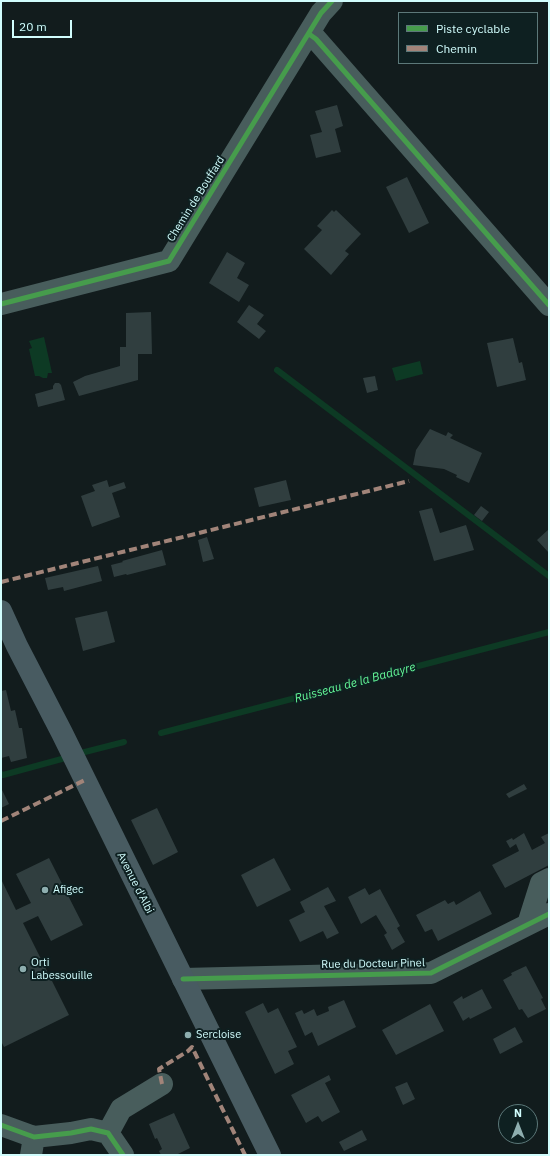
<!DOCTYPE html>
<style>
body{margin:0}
#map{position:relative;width:550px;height:1156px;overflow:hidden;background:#121c1d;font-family:"IBM Plex Sans",sans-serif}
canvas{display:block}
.frame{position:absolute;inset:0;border:2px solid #d1fdfd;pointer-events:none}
.legend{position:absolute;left:398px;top:12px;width:140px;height:52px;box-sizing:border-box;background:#0e2021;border:1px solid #5c7879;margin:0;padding:5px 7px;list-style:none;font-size:12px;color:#d1fdfd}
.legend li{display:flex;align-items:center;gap:8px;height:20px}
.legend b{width:20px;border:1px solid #5c7879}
.north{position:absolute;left:498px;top:1104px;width:40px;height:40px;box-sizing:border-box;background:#0e2021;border:1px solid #5c7879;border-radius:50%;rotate:0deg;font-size:11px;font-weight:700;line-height:16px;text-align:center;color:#d1fdfd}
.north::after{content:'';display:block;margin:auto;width:14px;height:18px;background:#8eaeaf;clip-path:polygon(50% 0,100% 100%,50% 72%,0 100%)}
.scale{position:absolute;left:12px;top:20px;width:60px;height:18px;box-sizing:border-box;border:2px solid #d1fdfd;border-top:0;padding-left:5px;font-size:12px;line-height:14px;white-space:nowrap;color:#d1fdfd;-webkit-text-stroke:3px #0e2021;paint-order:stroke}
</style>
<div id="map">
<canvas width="550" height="1156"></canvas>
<div class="frame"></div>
<ul class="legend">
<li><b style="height:5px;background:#469c4c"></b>Piste cyclable</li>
<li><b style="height:5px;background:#a18479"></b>Chemin</li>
</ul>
<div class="north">N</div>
<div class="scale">20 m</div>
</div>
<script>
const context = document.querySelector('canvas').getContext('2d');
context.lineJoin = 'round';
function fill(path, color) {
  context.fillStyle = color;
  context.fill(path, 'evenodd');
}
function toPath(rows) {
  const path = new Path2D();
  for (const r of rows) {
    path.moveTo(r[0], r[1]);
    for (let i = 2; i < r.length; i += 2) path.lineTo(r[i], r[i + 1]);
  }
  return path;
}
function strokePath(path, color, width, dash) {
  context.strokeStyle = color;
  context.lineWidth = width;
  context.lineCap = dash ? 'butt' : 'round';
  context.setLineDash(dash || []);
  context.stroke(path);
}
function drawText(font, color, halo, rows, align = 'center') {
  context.font = font + ' "IBM Plex Sans",sans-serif';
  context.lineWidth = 4;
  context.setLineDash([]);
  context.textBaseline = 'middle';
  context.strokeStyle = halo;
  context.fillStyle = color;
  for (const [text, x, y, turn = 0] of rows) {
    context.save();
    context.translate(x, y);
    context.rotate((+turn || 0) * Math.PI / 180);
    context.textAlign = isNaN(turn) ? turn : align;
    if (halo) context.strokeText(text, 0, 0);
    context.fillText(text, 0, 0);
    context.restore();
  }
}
const water = toPath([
 [44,337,52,373,48,373,47,378,43,378,39,376,35,376,29,349,32,348,29,341],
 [420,361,423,374,396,381,392,368]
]);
const stream = toPath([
 [277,370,549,576],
 [161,733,549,632],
 [77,754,124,742],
 [1,774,3,775,69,757]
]);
const building = toPath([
 [337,105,343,126,335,129,341,152,316,158,310,135,322,132,315,111],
 [407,177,429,223,409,233,386,187],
 [332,210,334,212,336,210,361,234,345,251,349,254,331,275,304,249,322,230,317,226],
 [227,252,245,263,237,278,249,285,239,302,209,283],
 [249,305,264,315,257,324,266,331,259,339,237,322],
 [151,312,152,354,138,354,138,380,79,396,73,382,85,376,120,366,120,347,126,347,126,313],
 [513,338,519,363,522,362,526,380,497,387,487,343],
 [375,376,378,390,367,393,363,378],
 [55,383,59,383,61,385,65,400,38,407,35,394,53,389,53,386],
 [430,429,446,436,448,432,453,435,450,438,482,453,469,483,456,477,457,475,444,469,413,465,416,450],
 [107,480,109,487,124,482,126,488,112,493,120,517,92,527,81,496,95,491,92,485],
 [286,480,291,500,259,507,254,488],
 [481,506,489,512,482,521,474,515],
 [432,508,440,533,466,525,474,550,434,561,419,511],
 [549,529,549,553,537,540],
 [207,537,214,559,203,562,198,540],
 [162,550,166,565,127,575,126,574,114,577,111,565,123,562,122,561],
 [98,566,102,581,64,591,63,587,48,590,45,578],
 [107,611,115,642,83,651,75,618],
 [6,690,11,711,15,710,19,728,22,728,27,758,11,762,9,756,1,758,1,691],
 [524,784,527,789,509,798,506,794],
 [1,788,9,804,1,808],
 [157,808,178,852,153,865,131,820],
 [524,833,532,850,545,843,541,837,549,833,549,865,505,888,492,865,519,851,516,844,510,848,506,841,512,838,513,840],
 [49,858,83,925,51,941,38,916,23,923,69,1015,4,1047,1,1041,1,879,16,910,31,903,16,874],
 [274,858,291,890,257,907,241,875],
 [328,887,336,901,324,906,339,933,327,939,323,931,300,942,289,920,305,912,300,902],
 [365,888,369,895,380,889,400,926,397,928,405,942,392,950,384,935,387,933,376,915,361,924,348,897],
 [480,891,492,914,438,941,432,929,425,932,416,915,445,900,448,904,454,901,456,905],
 [526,966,543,998,541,999,546,1009,528,1018,522,1009,519,1010,503,980,512,975,511,973],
 [482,989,492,1008,470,1019,469,1017,463,1021,453,1002,462,996,463,999],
 [344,1000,356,1027,318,1046,312,1032,305,1036,295,1013,302,1010,304,1014,314,1009,317,1016,329,1011,328,1007],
 [263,1003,268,1013,278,1008,297,1047,288,1051,294,1064,275,1074,245,1012],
 [430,1004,444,1031,396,1055,382,1030],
 [515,1027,523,1042,500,1054,493,1039],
 [329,1075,331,1080,325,1083,340,1112,322,1122,318,1116,306,1123,291,1095],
 [407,1082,415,1099,403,1105,395,1087],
 [174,1113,190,1148,176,1155,161,1155,159,1151,162,1149,157,1138,155,1139,149,1124],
 [362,1130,367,1140,344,1151,339,1142]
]);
const minor = toPath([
 [309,34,316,39,549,305],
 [1,304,169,261,321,13,332,1],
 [528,924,541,883,549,879],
 [183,979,431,973,549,914],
 [1,1125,34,1137,71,1133,91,1129,108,1133,123,1155],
 [108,1133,121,1109,162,1084],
 [31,1155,34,1137]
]);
const major = toPath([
 [1,611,17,646,62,733,270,1155]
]);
const quiet = toPath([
 [1,582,409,481],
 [1,821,85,780],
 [162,1084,159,1069,188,1051,192,1047,245,1155]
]);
const cycleway = toPath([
 [309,34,316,39,549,305],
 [1,304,169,261,321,13,332,1],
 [183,979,431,973,549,914],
 [1,1125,34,1137,71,1133,91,1129,108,1133,123,1155]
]);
const markers = [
 [45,890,4,"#8eaeaf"],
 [23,969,4,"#8eaeaf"],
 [188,1035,4,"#8eaeaf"]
];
const streetNames = [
 ["Chemin de Bouffard",196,199,-58],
 ["Avenue d'Albi",135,883,63],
 ["Rue du Docteur Pinel",373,964,-1]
];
const poiNames = [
 ["Afigec",53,890],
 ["Orti",31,963],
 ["Labessouille",31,976],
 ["Sercloise",196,1035]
];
const waterNames = [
 ["Ruisseau de la Badayre",355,683,-15]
];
fill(water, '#0d3a24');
strokePath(stream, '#0d3a24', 6);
fill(building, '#303e3f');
strokePath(minor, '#485d5c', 22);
strokePath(major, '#485b61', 22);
strokePath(quiet, '#a18479', 4, [8, 4]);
strokePath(cycleway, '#469c4c', 5);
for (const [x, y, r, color] of markers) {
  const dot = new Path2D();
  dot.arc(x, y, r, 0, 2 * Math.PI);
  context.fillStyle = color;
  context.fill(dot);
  strokePath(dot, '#0e2021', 1.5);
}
drawText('11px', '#d1fdfd', '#0e2021', streetNames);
drawText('11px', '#d1fdfd', '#0e2021', poiNames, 'left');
drawText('italic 12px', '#64f897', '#0e2021', waterNames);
</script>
